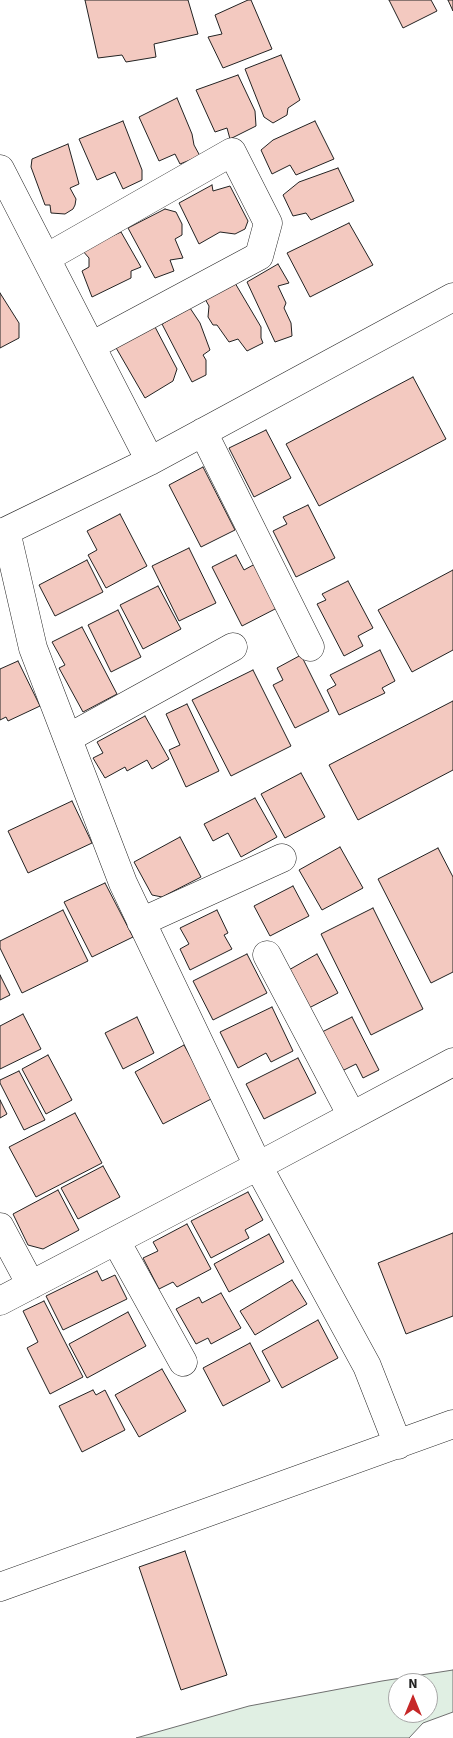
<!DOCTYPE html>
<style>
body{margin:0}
#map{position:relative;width:453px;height:1738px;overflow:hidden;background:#fff;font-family:"Source Sans 3",sans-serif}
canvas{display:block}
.north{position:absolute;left:388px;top:1673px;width:50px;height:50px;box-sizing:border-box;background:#fff;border:1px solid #a7a7a7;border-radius:50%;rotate:0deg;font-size:14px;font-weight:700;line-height:20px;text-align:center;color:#222}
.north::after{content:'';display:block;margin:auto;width:18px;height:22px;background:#c62828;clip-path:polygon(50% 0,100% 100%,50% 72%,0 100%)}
</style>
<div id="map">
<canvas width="453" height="1738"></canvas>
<div class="north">N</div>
</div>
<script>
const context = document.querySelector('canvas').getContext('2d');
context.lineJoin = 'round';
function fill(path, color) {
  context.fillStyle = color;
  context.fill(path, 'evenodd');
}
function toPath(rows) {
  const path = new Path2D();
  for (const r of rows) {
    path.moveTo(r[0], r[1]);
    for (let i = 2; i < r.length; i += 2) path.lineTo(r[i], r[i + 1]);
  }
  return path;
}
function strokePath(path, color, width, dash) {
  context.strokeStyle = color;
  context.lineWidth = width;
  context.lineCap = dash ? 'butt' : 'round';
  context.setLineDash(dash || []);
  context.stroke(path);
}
const green = toPath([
 [453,1670,453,1712,423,1723,409,1738,136,1738,249,1706,382,1681,453,1670],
 [398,1683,428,1683,428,1713,398,1713,398,1683]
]);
const building = toPath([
 [85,0,188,0,198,34,154,44,156,57,126,62,122,55,98,58,85,0],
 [248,0,251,0,272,49,223,68,208,37,222,34,215,15,248,0],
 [389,0,431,0,437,11,403,28,389,0],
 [448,0,453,0,453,11,448,0],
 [281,55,300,100,288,108,287,115,273,123,264,117,245,69,281,55],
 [238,75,255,111,256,126,230,139,227,128,215,132,196,90,238,75],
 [177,98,192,134,194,145,200,156,180,164,175,154,159,161,139,117,177,98],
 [123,121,142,170,142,180,123,189,115,172,97,180,79,139,123,121],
 [315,121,334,159,296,175,290,165,272,174,261,150,273,140,315,121],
 [68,144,79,184,70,188,76,199,75,205,73,209,65,214,51,213,50,205,45,205,31,167,32,159,68,144],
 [338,168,354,201,311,220,306,213,293,216,283,195,299,182,338,168],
 [212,185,213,191,230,186,248,221,245,229,235,234,220,232,199,244,179,203,212,185],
 [165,209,176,212,182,224,182,235,175,239,183,258,170,260,174,271,155,278,128,228,165,209],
 [349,223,373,265,310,297,287,253,349,223],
 [121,232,141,267,131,271,131,278,92,297,82,271,89,267,89,258,82,250,121,232],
 [278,264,289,283,278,286,286,303,284,308,291,323,292,336,275,342,247,282,278,264],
 [235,283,261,327,261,338,263,343,247,351,238,339,229,342,217,325,213,325,208,317,209,306,205,299,235,283],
 [0,293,19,323,19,338,0,348,0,293],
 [190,308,200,323,210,350,203,355,206,360,206,375,192,382,162,324,190,308],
 [154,325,177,369,173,381,145,398,115,346,154,325],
 [413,377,446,439,319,506,286,444,413,377],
 [266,430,291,478,254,497,229,448,266,430],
 [203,467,235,530,201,547,169,485,203,467],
 [308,505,335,558,296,577,273,531,287,524,283,517,308,505],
 [120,514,147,566,106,588,88,555,97,550,87,531,120,514],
 [189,548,216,603,179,621,152,566,189,548],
 [236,555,244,570,255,564,277,608,242,626,212,567,236,555],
 [87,560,103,592,55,616,39,585,87,560],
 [453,570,453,650,412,672,378,610,453,570],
 [348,581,373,628,358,636,363,646,344,656,317,604,326,600,322,594,348,581],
 [158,586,181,629,143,649,120,605,158,586],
 [118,610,141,657,111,672,88,625,118,610],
 [82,627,117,694,83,712,59,668,65,665,52,642,82,627],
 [380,650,395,681,382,688,385,693,339,715,327,690,336,685,330,675,380,650],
 [301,655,329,711,295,728,273,685,283,680,277,668,301,655],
 [18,661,40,706,8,721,6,717,0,720,0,669,18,661],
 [253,670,291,746,231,776,192,700,253,670],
 [453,701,453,770,358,820,329,765,453,701],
 [187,704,219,771,186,787,169,750,180,745,166,714,187,704],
 [145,716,169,759,152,769,147,760,127,771,125,767,105,778,93,758,103,753,97,742,145,716],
 [301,773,325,817,285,838,261,794,301,773],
 [255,798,277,837,241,857,228,833,213,841,204,824,255,798],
 [72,801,92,843,28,873,8,831,72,801],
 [180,837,201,877,162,897,152,895,134,862,180,837],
 [340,847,363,888,322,910,299,870,340,847],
 [438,848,453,877,453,972,431,983,378,879,438,848],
 [105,883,133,937,92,957,64,902,105,883],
 [293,886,309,916,270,936,254,906,293,886],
 [373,908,423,1009,371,1035,321,934,373,908],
 [63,910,88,961,22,993,0,948,0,941,63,910],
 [217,910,228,933,224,935,232,949,190,970,180,949,189,944,180,928,217,910],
 [247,954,267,993,213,1020,193,981,247,954],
 [317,954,338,993,307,1009,287,971,317,954],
 [0,975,10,995,0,1000,0,975],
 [272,1007,293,1051,271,1062,266,1053,238,1068,220,1032,272,1007],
 [23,1014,41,1049,0,1069,0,1026,23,1014],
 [137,1017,154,1053,123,1069,105,1033,137,1017],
 [352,1017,379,1070,363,1078,356,1064,340,1072,320,1033,352,1017],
 [184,1045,213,1098,163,1124,135,1072,184,1045],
 [48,1055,72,1100,46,1114,22,1069,48,1055],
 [298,1058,316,1093,264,1119,246,1084,298,1058],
 [19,1071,45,1120,24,1130,0,1083,0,1080,19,1071],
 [0,1100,7,1114,0,1118,0,1100],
 [75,1113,102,1163,36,1197,9,1147,75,1113],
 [103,1166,120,1197,78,1219,61,1188,103,1166],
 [58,1190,79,1230,43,1249,28,1245,13,1214,58,1190],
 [248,1192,263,1220,245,1230,249,1238,211,1258,191,1221,248,1192],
 [187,1224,211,1269,177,1287,173,1282,159,1289,143,1258,158,1251,153,1242,187,1224],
 [453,1233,453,1316,406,1334,378,1263,453,1233],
 [269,1234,284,1262,229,1292,214,1264,269,1234],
 [97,1271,102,1281,115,1275,127,1299,63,1330,46,1296,97,1271],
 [292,1280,307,1304,255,1335,240,1311,292,1280],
 [221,1293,241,1328,211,1344,208,1338,196,1344,176,1309,199,1297,202,1303,221,1293],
 [44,1301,83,1377,50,1394,27,1348,38,1342,23,1311,44,1301],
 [128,1312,146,1346,87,1378,69,1344,128,1312],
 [318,1320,338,1358,282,1388,262,1351,318,1320],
 [250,1343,270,1381,223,1406,203,1368,250,1343],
 [162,1369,186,1411,139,1437,115,1395,162,1369],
 [93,1390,96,1395,105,1390,125,1430,82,1452,59,1406,93,1390],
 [185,1551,227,1675,181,1690,139,1567,185,1551]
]);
const minor = toPath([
 [0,169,150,461],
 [46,258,232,152,268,223,259,256,91,346],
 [203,432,310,647],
 [6,531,33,648,123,883,258,1166,367,1366,398,1445],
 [0,534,150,461,453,297],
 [68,738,233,647],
 [141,922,282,858],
 [267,955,352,1116],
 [0,1227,31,1285],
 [116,1241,183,1362],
 [0,1301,258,1166,453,1062],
 [0,1587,453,1424]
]);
fill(green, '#e0efe3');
strokePath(green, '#6f6f6f', 1);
fill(building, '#f3c9c0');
strokePath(building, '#222', 1);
strokePath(minor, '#222', 29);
strokePath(minor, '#fff', 28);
</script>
